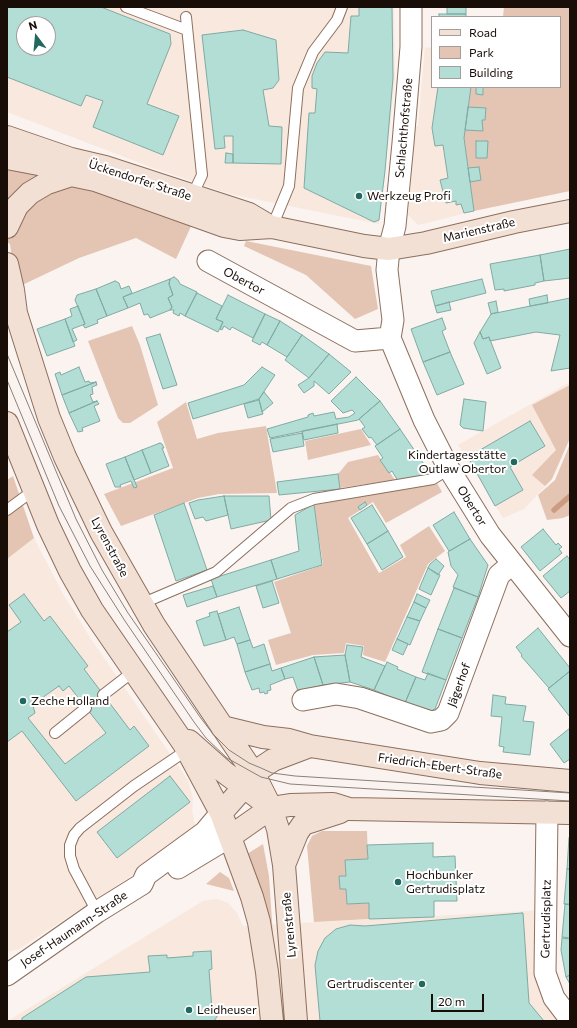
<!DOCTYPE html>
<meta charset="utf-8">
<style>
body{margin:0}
#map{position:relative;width:577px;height:1028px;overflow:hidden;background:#faf3ef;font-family:Commissioner,sans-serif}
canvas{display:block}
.frame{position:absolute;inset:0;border:8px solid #180d07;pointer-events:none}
.legend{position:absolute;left:431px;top:16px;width:130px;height:72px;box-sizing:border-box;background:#fff;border:1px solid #a39e9c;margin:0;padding:5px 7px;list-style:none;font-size:12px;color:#180d07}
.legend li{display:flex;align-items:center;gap:8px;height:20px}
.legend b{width:20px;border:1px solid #a39e9c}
.north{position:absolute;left:16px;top:16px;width:40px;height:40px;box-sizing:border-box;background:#fff;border:1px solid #a39e9c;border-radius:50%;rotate:344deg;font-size:11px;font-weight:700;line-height:16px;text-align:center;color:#180d07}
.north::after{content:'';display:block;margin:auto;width:14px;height:18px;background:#21695f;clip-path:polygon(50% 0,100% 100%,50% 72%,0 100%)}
.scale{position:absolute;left:431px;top:994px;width:53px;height:18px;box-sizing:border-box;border:2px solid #180d07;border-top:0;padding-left:5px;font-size:12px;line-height:14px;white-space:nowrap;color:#180d07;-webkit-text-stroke:3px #fff;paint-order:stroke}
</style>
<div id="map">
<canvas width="577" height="1028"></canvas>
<div class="frame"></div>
<ul class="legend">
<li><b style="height:5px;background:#f3e0d5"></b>Road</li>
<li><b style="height:11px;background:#e4c5b3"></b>Park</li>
<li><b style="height:11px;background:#b3ded6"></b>Building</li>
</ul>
<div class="north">N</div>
<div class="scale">20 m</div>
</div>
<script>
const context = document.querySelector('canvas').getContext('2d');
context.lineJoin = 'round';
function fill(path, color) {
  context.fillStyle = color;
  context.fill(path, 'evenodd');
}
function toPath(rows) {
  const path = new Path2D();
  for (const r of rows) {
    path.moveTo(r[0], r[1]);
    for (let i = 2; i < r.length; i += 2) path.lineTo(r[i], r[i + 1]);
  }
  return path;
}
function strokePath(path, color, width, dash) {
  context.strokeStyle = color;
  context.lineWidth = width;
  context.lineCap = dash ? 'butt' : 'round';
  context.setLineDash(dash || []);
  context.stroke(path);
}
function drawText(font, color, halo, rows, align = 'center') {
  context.font = font + ' Commissioner,sans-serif';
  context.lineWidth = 4;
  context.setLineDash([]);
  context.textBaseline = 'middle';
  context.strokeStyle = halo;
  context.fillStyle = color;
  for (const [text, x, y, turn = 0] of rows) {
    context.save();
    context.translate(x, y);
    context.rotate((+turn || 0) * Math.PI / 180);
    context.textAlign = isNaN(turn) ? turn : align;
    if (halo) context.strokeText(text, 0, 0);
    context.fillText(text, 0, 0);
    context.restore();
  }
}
const built = toPath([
 [7,7,394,7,395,79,379,224,230,194,153,168,7,112],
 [24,24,48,24,48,48,24,48],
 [425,47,432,48,432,87,471,87,464,138,474,211,418,225,408,215,415,126,418,126],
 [570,382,570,438,552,479,524,509,503,518,458,445],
 [34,538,63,594,91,639,188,780,193,799,192,811,195,825,195,828,181,844,19,949,7,952,7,559],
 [217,899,228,903,237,913,243,926,546,910,545,973,570,1021,8,1021,203,901]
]);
const green = toPath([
 [504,7,570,7,570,191,474,211,464,138,471,87,560,87,560,17,503,17],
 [7,163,193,222,176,259,136,238,79,258,16,288,10,244,7,242],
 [246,241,371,266,378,309,355,319,306,275,244,246],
 [132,326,140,345,158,405,130,423,123,423,118,418,88,341],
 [570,385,570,438,552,479,545,486,532,475,556,450,532,405],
 [186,402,197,439,218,433,266,426,277,493,219,494,198,498,121,526,104,494,173,468,157,422],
 [361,429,371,445,308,460,305,441],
 [570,444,570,515,563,518,547,520,538,495,555,480],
 [378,455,395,480,340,488,338,474,348,462],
 [13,476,34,538,7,559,7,480],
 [437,483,442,492,386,523,373,502,348,518,379,573,406,557,400,545,429,526,445,551,428,564,385,662,363,655,364,646,346,643,344,653,313,655,276,665,268,640,291,633,274,582,323,565,314,505],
 [322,831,367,831,368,859,345,860,346,876,339,876,340,889,346,889,347,904,369,903,369,919,314,922,307,846,312,836],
 [263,844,269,876,273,936,271,936,247,854],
 [220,872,229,878,234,891,206,884]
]);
const stream = toPath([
 [554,510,570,496]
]);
const building = toPath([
 [7,7,101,7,170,34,171,44,147,104,179,116,163,155,93,127,103,101,86,95,81,106,7,77,7,7],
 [24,24,48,24,48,48,24,48,24,24],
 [359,7,392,7,393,78,385,171,379,220,374,222,304,188,309,113,315,113,317,89,312,88,312,76,317,63,325,52,348,53,351,16,359,16,359,7],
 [447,7,466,7,466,14,447,14,447,7],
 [439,14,466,14,466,17,439,17,439,14],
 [243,30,276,40,279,80,273,88,263,90,269,126,282,127,281,164,233,163,233,136,224,136,225,148,215,149,202,35,243,30],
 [438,87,471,87,464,138,474,211,464,213,461,204,456,205,456,201,446,203,440,180,448,178,443,145,435,146,432,128,438,87],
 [476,87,483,87,483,95,476,94,476,87],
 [468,107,486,108,485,120,482,120,483,131,465,130,468,107],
 [476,141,488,141,487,158,476,158,476,141],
 [226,153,233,154,233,163,225,163,226,153],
 [479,167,481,180,470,182,468,168,479,167],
 [570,249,570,278,544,281,540,255,570,249],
 [540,255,544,281,535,283,535,285,504,291,504,289,495,290,490,264,540,255],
 [174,277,178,280,180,284,197,292,185,316,180,313,179,316,173,313,174,310,170,310,172,307,168,298,173,295,169,284,170,279,174,277],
 [170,279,169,284,173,295,168,298,172,307,170,310,150,318,148,314,144,315,140,303,128,308,123,297,170,279],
 [482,279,486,293,435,306,431,291,482,279],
 [115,281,119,283,121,289,129,286,132,293,123,297,128,308,107,316,96,289,115,281],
 [96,289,107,316,97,320,98,323,85,328,83,325,85,324,75,300,77,295,96,289],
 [197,293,222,306,216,319,223,322,218,332,185,316,197,293],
 [228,295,265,314,253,338,232,327,230,330,224,326,222,330,220,329,223,322,216,319,228,295],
 [547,295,548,303,530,306,529,299,547,295],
 [570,298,570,368,551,371,560,335,536,332,490,341,489,337,483,339,480,332,491,314,570,298],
 [496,301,498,312,491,314,488,303,496,301],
 [449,302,451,310,437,313,435,306,449,302],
 [78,306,85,324,72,329,77,340,73,342,65,319,72,316,70,309,78,306],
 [265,314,280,321,267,345,262,342,260,345,252,341,265,314],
 [442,318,446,329,442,331,450,352,423,362,411,329,442,318],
 [65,319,75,346,47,356,37,329,65,319],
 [280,321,302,335,287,357,267,345,280,321],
 [480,332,483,339,489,337,501,368,487,374,474,343,480,332],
 [160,334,177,385,163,389,146,338,160,334],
 [302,335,329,354,309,378,285,360,302,335],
 [450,352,464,384,437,395,423,362,450,352],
 [329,354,351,372,329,394,314,381,314,386,304,393,298,385,309,378,329,354],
 [79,367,85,382,89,381,90,383,96,382,62,395,55,374,60,372,61,375,79,367],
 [262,367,275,375,259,399,193,419,188,403,244,385,262,367],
 [356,377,380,401,358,420,270,438,267,429,308,417,308,415,313,413,314,416,334,412,336,419,349,417,355,413,352,410,343,413,331,401,356,377],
 [96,382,97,385,92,387,93,394,90,395,93,402,97,401,69,413,62,395,96,382],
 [264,392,273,403,262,412,259,399,264,392],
 [464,399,486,402,483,431,463,428,460,425,464,399],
 [259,400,263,414,248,418,244,404,259,400],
 [97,401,99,404,94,406,100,421,82,428,83,431,78,432,69,413,97,401],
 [380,401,400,429,377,445,371,437,369,438,362,429,365,427,359,419,380,401],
 [530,421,545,446,510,467,523,490,495,506,468,457,530,421],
 [337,424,338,433,304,440,302,431,337,424],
 [400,429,432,476,398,481,392,471,389,473,380,460,383,458,375,446,400,429],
 [302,433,304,446,273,452,270,439,302,433],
 [160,443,162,444,164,448,162,448,169,466,151,473,142,450,160,443],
 [142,450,151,473,134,480,125,457,142,450],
 [125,457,137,487,134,488,131,481,120,485,121,487,115,487,106,464,125,457],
 [338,474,340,489,279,495,277,482,338,474],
 [224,496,269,496,271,520,231,529,224,496],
 [224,496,228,515,206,521,203,517,195,519,189,503,198,500,224,496],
 [365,502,367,505,360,510,358,507,365,502],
 [184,503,207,570,176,581,154,515,184,503],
 [314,504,322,565,277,579,271,560,299,551,295,515,314,504],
 [372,505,388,531,367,544,351,518,372,505],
 [454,512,470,539,449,551,433,525,454,512],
 [543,529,556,545,558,543,562,547,559,549,562,553,540,571,521,547,543,529],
 [388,531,403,557,382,570,367,544,388,531],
 [470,539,488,565,478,597,453,587,458,575,451,566,448,552,470,539],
 [567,556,570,560,570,591,561,598,543,576,567,556],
 [436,559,444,566,438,575,428,568,430,564,436,559],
 [271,560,277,579,217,597,211,579,271,560],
 [428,568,440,575,431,595,419,589,428,568],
 [272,581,279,603,263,608,256,586,272,581],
 [213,586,217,597,187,607,183,595,213,586],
 [454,588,478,597,462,638,438,629,454,588],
 [24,594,44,621,50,616,88,666,84,669,130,730,134,726,149,746,76,801,22,731,7,742,7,632,21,622,9,605,24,594],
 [59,686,63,691,69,686,106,733,65,764,28,718,35,713,33,706,46,695,59,686],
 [417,594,430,600,426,608,414,602,417,594],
 [414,602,426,608,420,621,407,617,414,602],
 [239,607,250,640,237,644,234,637,226,640,218,614,239,607],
 [217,611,226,640,204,646,196,621,210,616,209,613,217,611],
 [407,617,420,621,410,645,397,639,407,617],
 [538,628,570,668,570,671,549,688,521,656,522,655,516,647,538,628],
 [438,629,462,638,446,680,422,672,438,629],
 [397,639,408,644,403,655,392,650,397,639],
 [250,640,253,648,264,644,270,664,245,672,237,644,250,640],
 [347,645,363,647,361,657,385,666,374,690,350,682,345,655,347,645],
 [345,655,350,682,323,685,314,657,345,655],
 [314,657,323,685,298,691,293,677,285,679,281,668,314,657],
 [387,662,398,667,397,669,416,677,405,703,374,690,387,662],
 [270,664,272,671,281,668,285,679,270,685,271,690,267,691,268,693,265,694,264,692,260,693,259,688,252,690,245,672,270,664],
 [570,671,570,717,548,689,570,671],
 [428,673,446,680,435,709,429,712,405,703,416,677,425,680,428,673],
 [493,695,506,697,505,704,526,706,523,721,534,722,530,755,503,752,504,747,499,746,502,717,491,716,493,695],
 [570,728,570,759,564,763,550,744,570,728],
 [170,776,190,802,117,858,97,832,170,776],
 [569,838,570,838,570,869,567,869,569,838],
 [433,843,433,857,455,856,457,901,434,901,434,917,369,919,369,903,347,904,346,889,340,889,339,876,346,876,345,860,368,859,367,845,433,843],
 [567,869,570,869,570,904,564,904,567,869],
 [565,904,570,905,570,938,562,937,565,904],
 [522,913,523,913,529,1003,544,1021,320,1021,315,965,318,951,325,938,336,929,350,925,365,926,522,913],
 [562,938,570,939,570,975,566,977,561,950,562,938],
 [211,951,212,969,209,970,212,1010,218,1015,214,1021,22,1021,22,1018,86,977,150,972,148,956,167,955,167,958,193,956,193,952,211,951],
 [570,975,570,984,566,977,570,975]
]);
const lane = toPath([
 [126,7,187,30],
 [186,17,202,175,192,196],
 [272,227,289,186,298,88,313,52,337,20,342,7],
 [7,510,34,490],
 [141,604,216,572,291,508,314,499,433,479,449,469],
 [103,695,134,671],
 [55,733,86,708],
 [97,912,74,869,70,856,70,845,74,835,80,828,134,786,187,750]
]);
const street = toPath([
 [411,7,411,47,403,143,395,226,389,249,387,270,393,320,390,338,424,420,449,469,490,535,570,636],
 [208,261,355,341,390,338],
 [303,700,336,694,360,698,431,722,441,720,448,713,499,575,512,564],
 [547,812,545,973,554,998,570,1019],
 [178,868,231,836],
 [7,975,97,912,142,884,146,875,205,832,221,813]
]);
const secondary = toPath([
 [7,137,71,159,105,167,249,214,271,227],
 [7,158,49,166,71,175,95,180,224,226,240,229,272,227,364,246,389,249,426,243,514,222,570,211],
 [7,227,17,206,30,193,47,183,71,175],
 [7,264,13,290,16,313],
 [7,299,16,313,49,418,65,457,101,532,154,625,254,774,271,808,278,829,284,865,296,1021],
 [7,423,48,525,70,571,92,610,184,744,221,813,252,897,259,922,267,972,272,1021],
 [222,727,263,737,289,740,310,746,480,773,570,781],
 [189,741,224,772,268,805],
 [221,813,261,768,273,760,310,746],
 [231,836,271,808,290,805,333,804,349,809,570,813],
 [284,865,297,833,303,824,340,812]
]);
const tram = toPath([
 [7,354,76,519,102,570,128,613,200,717,213,734,229,750,249,763,261,768,272,773,295,776,570,793],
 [7,380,59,506,90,566,125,621,194,722,206,738,227,758,261,777,290,784,570,801]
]);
const markers = [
 [359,196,4,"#21695f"],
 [514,462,4,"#21695f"],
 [23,701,4,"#21695f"],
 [398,882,4,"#21695f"],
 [422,984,4,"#21695f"],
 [189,1010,4,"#21695f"]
];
const streetNames = [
 ["Schlachthofstraße",404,128,-85],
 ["Ückendorfer Straße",140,180,18],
 ["Marienstraße",479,230,-13],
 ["Obertor",244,281,28],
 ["Obertor",472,506,58],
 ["Lyrenstraße",110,547,62],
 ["Jägerhof",459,685,-70],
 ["Friedrich-Ebert-Straße",440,766,8],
 ["Gertrudisplatz",546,919,-89],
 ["Lyrenstraße",289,925,-95],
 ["Josef-Haumann-Straße",74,929,-34]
];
const poiNames = [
 ["Werkzeug Profi",367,196],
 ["Kindertagesstätte",506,455,"right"],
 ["Outlaw Obertor",506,469,"right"],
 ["Zeche Holland",31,701],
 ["Hochbunker",406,875],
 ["Gertrudisplatz",406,889],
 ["Gertrudiscenter",414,984,"right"],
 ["Leidheuser",197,1010]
];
fill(built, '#f9e8de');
fill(green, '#e4c5b3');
strokePath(stream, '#cc9c81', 5.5);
fill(building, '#b3ded6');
strokePath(building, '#80aaa3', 1);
strokePath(lane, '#8d6f5d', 12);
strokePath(street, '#8d6f5d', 23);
strokePath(secondary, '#8d6f5d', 24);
strokePath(lane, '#fff', 10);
strokePath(street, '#fff', 21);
strokePath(secondary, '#f3e0d5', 22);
strokePath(tram, '#89807b', 1);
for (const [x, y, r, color] of markers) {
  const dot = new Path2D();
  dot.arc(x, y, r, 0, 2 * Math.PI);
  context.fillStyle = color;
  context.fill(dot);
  strokePath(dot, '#fff', 1.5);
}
drawText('12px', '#180d07', '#fff', streetNames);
drawText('12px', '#180d07', '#fff', poiNames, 'left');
</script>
